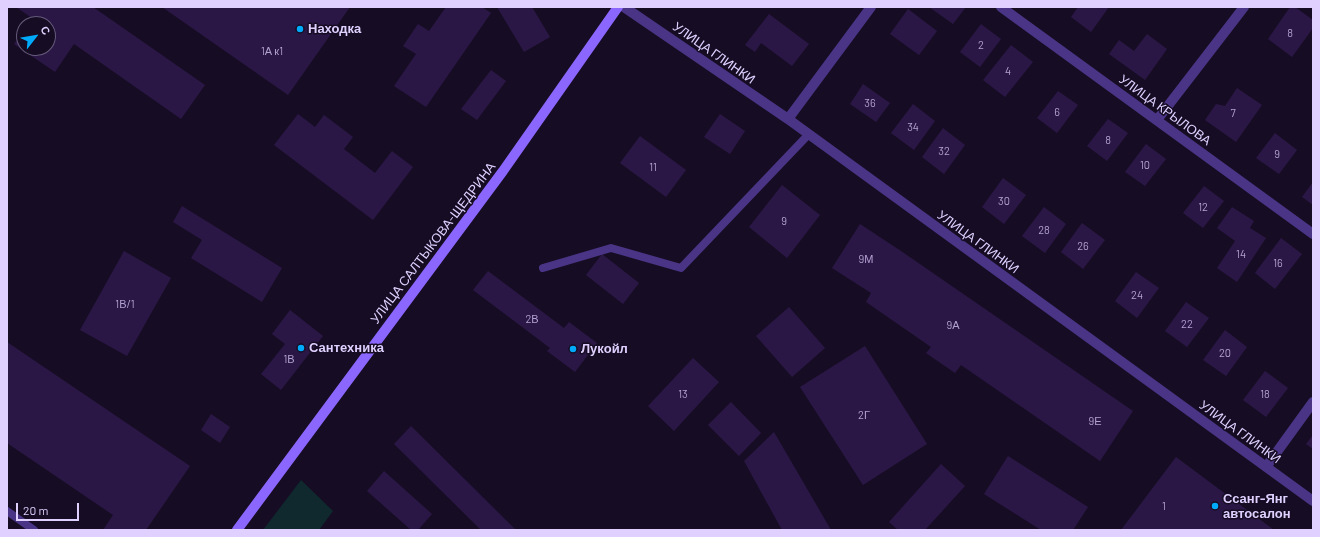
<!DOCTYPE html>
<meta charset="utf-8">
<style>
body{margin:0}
#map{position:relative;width:1320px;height:537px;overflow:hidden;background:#160d24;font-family:Barlow,sans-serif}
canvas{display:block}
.frame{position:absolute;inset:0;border:8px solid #dfd0ff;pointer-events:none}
.north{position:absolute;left:16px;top:16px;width:40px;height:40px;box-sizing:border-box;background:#160d24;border:1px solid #665b7c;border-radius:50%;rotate:59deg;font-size:11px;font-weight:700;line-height:16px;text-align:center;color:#dfd0ff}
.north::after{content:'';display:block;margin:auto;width:14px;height:18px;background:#00aafb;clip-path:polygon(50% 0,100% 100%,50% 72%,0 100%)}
.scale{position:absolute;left:16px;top:503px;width:63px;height:18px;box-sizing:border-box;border:2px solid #dfd0ff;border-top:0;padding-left:5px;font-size:12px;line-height:14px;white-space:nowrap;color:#dfd0ff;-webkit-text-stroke:3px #160d24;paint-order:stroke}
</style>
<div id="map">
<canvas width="1320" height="537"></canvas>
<div class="frame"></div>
<div class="north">С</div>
<div class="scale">20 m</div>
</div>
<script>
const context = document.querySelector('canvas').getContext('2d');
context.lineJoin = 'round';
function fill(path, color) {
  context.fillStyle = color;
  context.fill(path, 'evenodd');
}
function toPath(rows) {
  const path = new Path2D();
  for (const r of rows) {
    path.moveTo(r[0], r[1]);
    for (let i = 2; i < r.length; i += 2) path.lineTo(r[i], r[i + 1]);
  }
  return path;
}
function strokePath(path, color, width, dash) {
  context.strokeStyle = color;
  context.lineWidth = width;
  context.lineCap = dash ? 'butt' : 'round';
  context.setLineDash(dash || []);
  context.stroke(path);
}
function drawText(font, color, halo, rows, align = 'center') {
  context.font = font + ' Barlow,sans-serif';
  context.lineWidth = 3;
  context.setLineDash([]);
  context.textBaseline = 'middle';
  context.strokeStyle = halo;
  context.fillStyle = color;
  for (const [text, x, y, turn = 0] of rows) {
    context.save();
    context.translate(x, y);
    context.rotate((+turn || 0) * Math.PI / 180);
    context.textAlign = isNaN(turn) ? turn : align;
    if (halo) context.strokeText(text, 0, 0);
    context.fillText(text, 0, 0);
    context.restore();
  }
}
const green = toPath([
 [301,480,333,511,319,530,263,530]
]);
const building = toPath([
 [16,7,93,7,205,85,181,119,74,44,55,72,14,44,24,30,24,48,48,48,48,24,28,24,32,18],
 [162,7,350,7,288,95],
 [446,7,482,7,491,13,426,107,394,86,416,54,403,46,418,24,429,31],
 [497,7,532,7,550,37,524,52],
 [929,7,966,7,953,24],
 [1078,7,1109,7,1091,32,1071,17],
 [1290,7,1295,7,1313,20,1313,28,1292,57,1268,39],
 [908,9,937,31,919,55,890,34],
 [769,14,809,44,792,66,761,43,755,52,745,45],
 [981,24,1001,39,980,67,960,52],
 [1147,34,1167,49,1145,80,1109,54,1119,40,1134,51],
 [1011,45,1033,62,1005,97,983,80],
 [491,70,506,81,477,120,461,109],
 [863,84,890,103,876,122,850,104],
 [1237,88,1262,105,1236,142,1205,120,1216,104,1225,106],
 [1058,91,1078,105,1057,133,1037,118],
 [913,104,935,121,914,150,891,133],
 [298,114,315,127,324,115,353,137,344,149,375,173,392,151,413,167,373,220,274,145],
 [720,114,745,131,730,154,704,137],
 [1108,119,1128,133,1107,161,1087,146],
 [943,128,965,145,944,174,922,157],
 [1275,133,1297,150,1279,174,1256,158],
 [640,136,686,170,666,197,620,163],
 [1146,144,1166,159,1145,186,1125,172],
 [1003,178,1026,195,1004,224,982,207],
 [1313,182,1313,205,1302,197],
 [782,185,820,215,787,258,749,227],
 [1204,186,1224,201,1203,228,1183,213],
 [182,206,282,268,262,302,191,258,202,240,173,222],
 [1044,207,1066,224,1045,253,1022,236],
 [1232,207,1254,221,1250,228,1266,238,1237,282,1217,268,1235,241,1217,228],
 [1082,223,1105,240,1083,269,1061,252],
 [860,224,901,251,1133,411,1100,461,961,365,955,373,926,353,931,347,866,302,871,293,832,268],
 [1281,238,1302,254,1275,289,1255,273],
 [124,251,171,278,127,356,80,330],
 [602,254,639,283,623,304,586,275],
 [488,271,564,328,569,322,597,343,575,372,547,351,550,348,473,290],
 [1136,272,1159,288,1137,318,1115,301],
 [1186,302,1209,318,1187,347,1165,331],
 [789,307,825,348,792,377,756,336],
 [290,310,323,336,281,390,261,374,285,344,272,334],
 [1225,330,1247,347,1226,376,1203,360],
 [7,342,190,466,146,530,103,530,113,515,7,443],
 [865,346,927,444,863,485,800,387],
 [693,358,719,382,674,431,648,406],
 [1265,371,1288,388,1266,417,1243,400],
 [731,402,761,433,739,456,708,425],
 [211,414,230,427,220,443,201,430],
 [411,426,516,530,481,530,394,444],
 [774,432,831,530,782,530,744,461],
 [1313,435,1313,449,1306,444],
 [1008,456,1088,507,1073,530,1041,530,984,494],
 [1176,457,1274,530,1121,530],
 [941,464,965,486,925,530,898,530,889,522],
 [384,471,432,514,418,530,411,530,367,491]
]);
const service = toPath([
 [543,268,611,248,681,268,808,135],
 [7,511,34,530]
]);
const minor = toPath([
 [624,7,788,119,1313,501],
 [1001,7,1313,234],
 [788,119,871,7],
 [1157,120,1244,7],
 [1266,467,1313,402]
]);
const secondary = toPath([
 [237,530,503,171,618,7]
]);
const markers = [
 [300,29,4,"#00aafb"],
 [301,348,4,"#00aafb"],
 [573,349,4,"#00aafb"],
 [1215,506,4,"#00aafb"]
];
const numberNames = [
 ["8",1290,33],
 ["2",981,45],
 ["1А к1",272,51],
 ["4",1008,71],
 ["36",870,103],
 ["6",1057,112],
 ["7",1233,113],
 ["34",913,127],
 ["8",1108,140],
 ["32",944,151],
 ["9",1277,154],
 ["10",1145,165],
 ["11",653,167],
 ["30",1004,201],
 ["12",1203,207],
 ["9",784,221],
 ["28",1044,230],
 ["26",1083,246],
 ["14",1241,254],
 ["9М",866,259],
 ["16",1278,263],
 ["24",1137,295],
 ["1В/1",125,304],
 ["2В",532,319],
 ["22",1187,324],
 ["9А",953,325],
 ["20",1225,353],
 ["1В",289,359],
 ["13",683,394],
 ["18",1265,394],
 ["2Г",864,415],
 ["9Е",1095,421],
 ["1",1164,506]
];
const poiNames = [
 ["Находка",308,29],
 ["Сантехника",309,348],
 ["Лукойл",581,349],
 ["Ссанг-Янг",1223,499],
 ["автосалон",1223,514]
];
const streetNames = [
 ["УЛИЦА ГЛИНКИ",714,53,35],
 ["УЛИЦА КРЫЛОВА",1165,110,36],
 ["УЛИЦА ГЛИНКИ",978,242,36],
 ["УЛИЦА САЛТЫКОВА-ЩЕДРИНА",433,243,-53],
 ["УЛИЦА ГЛИНКИ",1240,432,36]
];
fill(green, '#0f292e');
fill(building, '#2b1746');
strokePath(service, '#4a3486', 8);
strokePath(minor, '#4a3486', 10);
strokePath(secondary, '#8c67ff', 10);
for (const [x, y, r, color] of markers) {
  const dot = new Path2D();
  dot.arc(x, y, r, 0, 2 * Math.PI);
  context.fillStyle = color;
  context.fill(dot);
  strokePath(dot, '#160d24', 1.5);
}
drawText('11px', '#b2a2d1', null, numberNames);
drawText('bold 13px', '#dfd0ff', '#160d24', poiNames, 'left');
drawText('13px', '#dfd0ff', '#160d24', streetNames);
</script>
